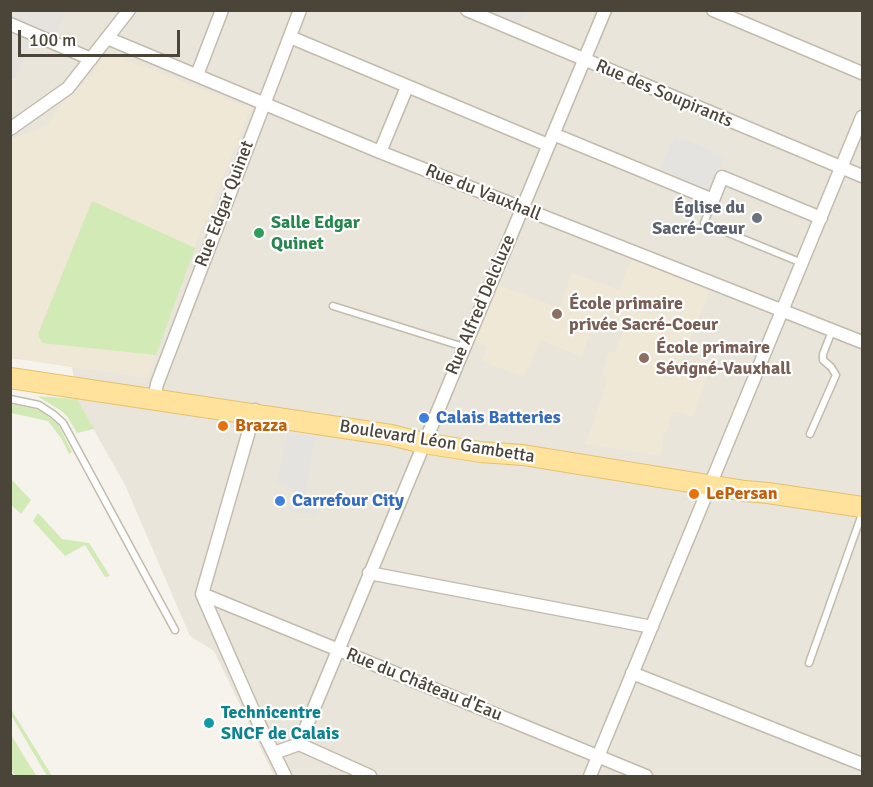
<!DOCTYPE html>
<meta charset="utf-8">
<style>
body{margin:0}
#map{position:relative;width:873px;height:787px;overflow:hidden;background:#f6f3ec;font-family:Signika,sans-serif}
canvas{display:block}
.frame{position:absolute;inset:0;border:12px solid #4b4439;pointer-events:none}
.scale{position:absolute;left:18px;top:30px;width:162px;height:27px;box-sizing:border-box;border:3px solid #4b4439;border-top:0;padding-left:8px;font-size:18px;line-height:21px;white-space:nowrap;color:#4b4439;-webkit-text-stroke:4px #fff;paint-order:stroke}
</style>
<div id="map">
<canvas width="873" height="787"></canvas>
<div class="frame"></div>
<div class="scale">100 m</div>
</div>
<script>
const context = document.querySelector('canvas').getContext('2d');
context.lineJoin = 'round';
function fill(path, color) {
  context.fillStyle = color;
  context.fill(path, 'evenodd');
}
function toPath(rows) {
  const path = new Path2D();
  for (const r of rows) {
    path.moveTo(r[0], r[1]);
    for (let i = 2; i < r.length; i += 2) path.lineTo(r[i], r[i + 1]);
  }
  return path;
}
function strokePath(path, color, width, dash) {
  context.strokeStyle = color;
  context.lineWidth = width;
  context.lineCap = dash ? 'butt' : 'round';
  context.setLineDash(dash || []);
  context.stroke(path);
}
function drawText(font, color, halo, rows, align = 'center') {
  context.font = font + ' Signika,sans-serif';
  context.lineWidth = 4.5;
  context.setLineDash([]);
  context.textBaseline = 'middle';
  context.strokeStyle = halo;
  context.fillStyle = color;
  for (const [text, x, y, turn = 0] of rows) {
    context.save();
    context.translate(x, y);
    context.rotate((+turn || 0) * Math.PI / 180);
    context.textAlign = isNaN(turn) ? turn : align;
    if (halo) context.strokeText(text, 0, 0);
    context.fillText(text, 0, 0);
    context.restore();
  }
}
const residential = toPath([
 [67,11,862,11,862,776,274,776,214,651,190,636,125,485,77,400,72,367,11,358,10,79,15,80,32,44,57,35]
]);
const industrial = toPath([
 [10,11,67,11,57,35,48,49,32,44,15,80,11,79]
]);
const education = toPath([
 [108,53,251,108,199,235,148,378,11,358,10,140,46,126,65,100,93,74,99,62],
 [632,259,710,290,681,363,708,373,693,417,673,411,667,432,664,432,661,456,586,444,607,380,602,373,609,351,615,353,623,332,594,321,582,357,541,340,524,377,482,361,487,346,473,340,496,284,559,308,572,273,619,290]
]);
const green = toPath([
 [92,201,195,248,156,355,42,343,38,334],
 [37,396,77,399,94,429,77,433,67,416,60,410],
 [11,404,40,410,58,424,72,452,69,454,61,438,48,421,11,413],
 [11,479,31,500,21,514,11,505],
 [38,513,62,539,89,543,110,576,105,577,85,545,65,556,33,521],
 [10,709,11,709,52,776,47,776,11,715],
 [10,733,30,766,37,776,15,776,11,768]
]);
const parking = toPath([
 [487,11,526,11,519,25],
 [675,135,724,156,709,190,660,169],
 [287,433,315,437,305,498,318,502,315,516,290,511,293,488,276,485]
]);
const lane = toPath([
 [713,200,704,223,802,263],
 [333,306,464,347],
 [10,399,39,405,53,414,63,423,175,630],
 [810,434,836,375,831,367,823,360,823,354,832,331],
 [809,663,862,514]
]);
const street = toPath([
 [467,10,862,176],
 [713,10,862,73],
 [10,24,91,59],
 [290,37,548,145],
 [107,38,380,152,862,342],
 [197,75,222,10],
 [10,129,68,88,129,10],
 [553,134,713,200,722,177,821,218],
 [380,152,407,87],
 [154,400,157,384,300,10],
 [255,410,202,594,260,726,285,776],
 [369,573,652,627],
 [202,594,646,776],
 [632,673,862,764],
 [299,744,605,10],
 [299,744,370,776],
 [274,753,299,744],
 [590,776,862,117]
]);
const primary = toPath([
 [10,378,391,435,423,443,481,452,523,455,745,491,768,493,862,507]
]);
const rail = toPath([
 [10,776,11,776]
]);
const markers = [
 [757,218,6,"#6b7280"],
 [259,233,6,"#2e9e5b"],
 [557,314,6,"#8d6e63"],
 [644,358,6,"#8d6e63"],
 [424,418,6,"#3f7fe0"],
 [223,426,6,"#e8710a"],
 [694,494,6,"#e8710a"],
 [280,501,6,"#3f7fe0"],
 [209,723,6,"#0f9aa8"]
];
const streetNames = [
 ["Rue des Soupirants",664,94,23],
 ["Rue du Vauxhall",483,193,22],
 ["Rue Edgar Quinet",225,204,-69],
 ["Rue Alfred Delcluze",481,305,-67],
 ["Boulevard Léon Gambetta",437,442,9],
 ["Rue du Château d'Eau",424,685,22]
];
const worshipNames = [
 ["Église du",745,208],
 ["Sacré-Cœur",745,229]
];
const leisureNames = [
 ["Salle Edgar",271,223],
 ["Quinet",271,244]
];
const educationNames = [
 ["École primaire",569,304],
 ["privée Sacré-Coeur",569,325],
 ["École primaire",656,348],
 ["Sévigné-Vauxhall",656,369]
];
const shopNames = [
 ["Calais Batteries",436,418],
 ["Carrefour City",292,501]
];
const foodNames = [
 ["Brazza",235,426],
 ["LePersan",706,494]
];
const cultureNames = [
 ["Technicentre",221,713],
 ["SNCF de Calais",221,734]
];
fill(residential, '#eae5da');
fill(industrial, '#e6e2dd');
fill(education, '#efe8d6');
fill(green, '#d2eab5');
fill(parking, '#e5e3e0');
strokePath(lane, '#c2bbae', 9);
strokePath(street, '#c2bbae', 15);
strokePath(primary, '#e6c16a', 22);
strokePath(lane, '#fff', 6);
strokePath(street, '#fff', 12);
strokePath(primary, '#ffe39c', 20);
strokePath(rail, '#9a9a9a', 5);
strokePath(rail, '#fff', 3, [9]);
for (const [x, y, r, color] of markers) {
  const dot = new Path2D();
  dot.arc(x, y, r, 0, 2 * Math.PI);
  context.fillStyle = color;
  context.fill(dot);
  strokePath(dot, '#fff', 2);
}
drawText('18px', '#4b4439', '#fff', streetNames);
drawText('bold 18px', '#5b616d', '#fff', worshipNames, 'right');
drawText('bold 18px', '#27864d', '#fff', leisureNames, 'left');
drawText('bold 18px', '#785e54', '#fff', educationNames, 'left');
drawText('bold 18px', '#366cbe', '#fff', shopNames, 'left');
drawText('bold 18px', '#c56008', '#fff', foodNames, 'left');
drawText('bold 18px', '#0d838f', '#fff', cultureNames, 'left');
</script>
